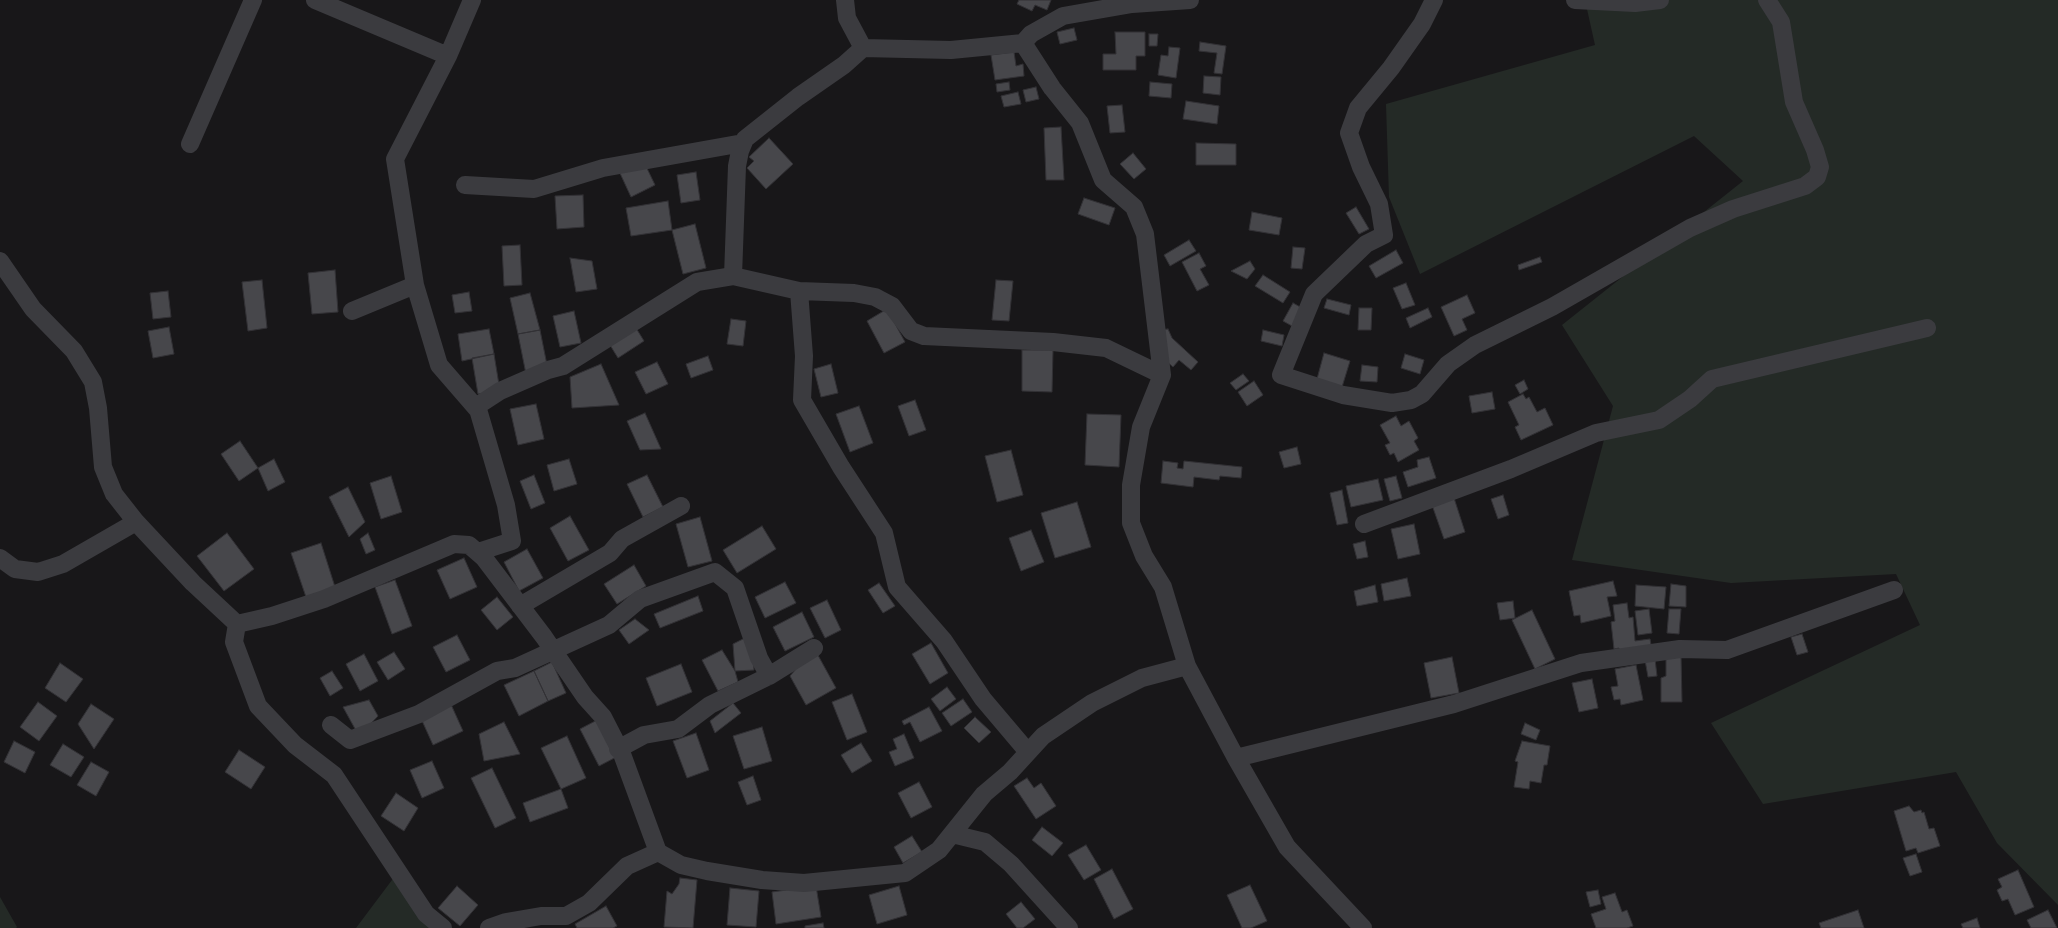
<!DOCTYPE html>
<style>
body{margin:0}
canvas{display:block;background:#181719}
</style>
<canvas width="2058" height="928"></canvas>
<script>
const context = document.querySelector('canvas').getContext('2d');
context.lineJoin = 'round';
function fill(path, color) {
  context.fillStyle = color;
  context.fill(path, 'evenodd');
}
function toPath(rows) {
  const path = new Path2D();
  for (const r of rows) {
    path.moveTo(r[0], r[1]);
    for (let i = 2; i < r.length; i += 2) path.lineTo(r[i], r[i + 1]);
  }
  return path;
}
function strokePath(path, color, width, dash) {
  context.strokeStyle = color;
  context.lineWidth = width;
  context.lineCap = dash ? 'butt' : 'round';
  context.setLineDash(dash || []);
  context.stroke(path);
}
const green = toPath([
 [1585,0,2058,0,2058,905,1997,843,1956,772,1763,804,1711,723,1920,625,1896,574,1731,583,1572,560,1613,406,1562,325,1743,181,1694,136,1420,274,1389,197,1386,104,1595,45],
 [398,872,443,928,356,928],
 [0,897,17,927,16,928,0,928]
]);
const building = toPath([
 [1019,0,1051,0,1047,10,1035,5,1032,11,1017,4,1019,0],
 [1074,28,1077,40,1060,44,1057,32,1074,28],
 [1115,32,1145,32,1145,56,1136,56,1136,70,1103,70,1103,54,1116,54,1115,32],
 [1149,34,1158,34,1157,46,1149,46,1149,34],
 [1200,42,1226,46,1222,74,1214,73,1217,53,1199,51,1200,42],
 [1169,47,1180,48,1176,78,1158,75,1161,55,1168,56,1169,47],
 [1014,52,1016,66,1023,64,1024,76,995,80,991,55,1014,52],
 [1204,76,1221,77,1220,95,1203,93,1204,76],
 [1009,82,1010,90,997,92,996,84,1009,82],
 [1150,82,1172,84,1171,98,1149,96,1150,82],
 [1036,87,1039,99,1026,102,1023,90,1036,87],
 [1018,92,1021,104,1004,107,1001,96,1018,92],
 [1186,101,1219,106,1217,124,1183,119,1186,101],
 [1122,105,1125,132,1110,133,1107,106,1122,105],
 [1061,127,1064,180,1046,180,1044,128,1061,127],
 [769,138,793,164,766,189,747,168,754,161,749,157,769,138],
 [1196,143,1236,144,1236,165,1196,165,1196,143],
 [1133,153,1146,169,1134,179,1120,164,1133,153],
 [643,160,655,185,631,197,619,171,643,160],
 [696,172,700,200,681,203,677,175,696,172],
 [583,195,584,227,557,229,555,196,583,195],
 [1084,198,1115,208,1109,225,1078,214,1084,198],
 [668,201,672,230,631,236,626,208,668,201],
 [1356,207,1369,229,1359,234,1346,213,1356,207],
 [1252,212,1282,218,1279,235,1249,230,1252,212],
 [695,224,706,268,683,274,672,230,695,224],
 [1189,240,1196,251,1170,266,1164,255,1189,240],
 [520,245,522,285,504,286,502,246,520,245],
 [1293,247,1305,248,1302,269,1291,268,1293,247],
 [1396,250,1403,263,1376,278,1369,266,1396,250],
 [1199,253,1206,266,1200,269,1209,285,1197,291,1182,262,1199,253],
 [1540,257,1542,262,1519,270,1518,265,1540,257],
 [570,258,592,261,597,289,576,292,570,258],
 [1250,261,1255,269,1247,279,1231,271,1250,261],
 [335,270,338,312,312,314,308,273,335,270],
 [1263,275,1290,292,1283,303,1255,286,1263,275],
 [262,280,267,328,248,331,242,282,262,280],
 [996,280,1013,281,1009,321,992,320,996,280],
 [1406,283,1415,305,1402,309,1393,288,1406,283],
 [168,291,171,317,153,319,150,293,168,291],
 [469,292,472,311,455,313,452,295,469,292],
 [530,293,540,330,518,334,510,298,530,293],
 [1467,295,1475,313,1462,319,1467,330,1454,336,1441,307,1467,295],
 [1327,299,1351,305,1349,315,1324,308,1327,299],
 [1293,303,1302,308,1292,326,1283,321,1293,303],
 [1359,308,1372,308,1371,330,1358,330,1359,308],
 [1428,308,1432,317,1410,328,1406,318,1428,308],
 [887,309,905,342,884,353,867,321,887,309],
 [574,311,581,343,560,347,553,316,574,311],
 [731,319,746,321,743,346,727,344,731,319],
 [169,327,174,354,153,358,148,331,169,327],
 [636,328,644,341,618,358,610,345,636,328],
 [489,329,494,354,462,361,458,334,489,329],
 [1168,329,1172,338,1198,362,1191,370,1179,360,1173,367,1162,357,1158,330,1168,329],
 [540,330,548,370,526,374,518,334,540,330],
 [1263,330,1284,335,1282,346,1261,341,1263,330],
 [1022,350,1053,350,1052,392,1022,391,1022,350],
 [1324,353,1350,361,1342,387,1317,379,1324,353],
 [494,354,500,391,478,394,472,358,494,354],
 [1405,354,1424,360,1420,374,1401,368,1405,354],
 [708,356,713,370,691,378,686,364,708,356],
 [657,362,668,384,646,394,635,372,657,362],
 [601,364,619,405,572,408,570,377,601,364],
 [831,364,838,393,821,397,814,369,831,364],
 [1362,365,1378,367,1377,382,1360,381,1362,365],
 [1243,374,1249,381,1236,390,1230,383,1243,374],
 [1524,380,1528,389,1520,394,1515,385,1524,380],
 [1254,381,1263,395,1247,406,1238,392,1254,381],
 [1492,392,1495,409,1472,413,1469,396,1492,392],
 [1523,394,1526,399,1529,397,1537,412,1545,408,1553,425,1521,440,1515,427,1519,425,1508,402,1523,394],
 [915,400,926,430,909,436,898,406,915,400],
 [536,404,544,439,518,445,510,409,536,404],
 [859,406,873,443,850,452,836,414,859,406],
 [645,413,661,449,640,450,627,421,645,413],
 [1087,414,1121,415,1119,467,1085,465,1087,414],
 [1396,416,1401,426,1409,421,1418,438,1414,441,1419,450,1398,462,1394,453,1390,455,1385,445,1390,443,1380,425,1396,416],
 [240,441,258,468,239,481,221,454,240,441],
 [1297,447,1301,464,1284,468,1279,452,1297,447],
 [1011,450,1023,495,997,502,985,456,1011,450],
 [1429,457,1436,478,1408,487,1403,472,1418,467,1417,460,1429,457],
 [274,459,285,482,268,491,258,468,274,459],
 [569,459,577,484,554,491,547,465,569,459],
 [1163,461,1178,463,1177,468,1183,469,1184,461,1242,467,1241,478,1220,476,1219,480,1194,477,1193,487,1161,483,1163,461],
 [534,475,545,503,531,509,520,481,534,475],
 [647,475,663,507,643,517,627,484,647,475],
 [391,476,402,512,381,519,370,483,391,476],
 [1396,476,1402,498,1390,501,1384,479,1396,476],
 [1378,479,1383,500,1351,507,1346,486,1378,479],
 [348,487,365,522,349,537,329,497,348,487],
 [1342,490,1348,523,1337,525,1330,493,1342,490],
 [1503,495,1509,515,1498,519,1491,499,1503,495],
 [1454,498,1465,532,1444,539,1432,505,1454,498],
 [1077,502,1091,547,1055,558,1041,513,1077,502],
 [570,516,589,550,568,561,550,528,570,516],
 [700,517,712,561,688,567,676,524,700,517],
 [1414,524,1420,554,1398,559,1391,529,1414,524],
 [762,526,776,549,737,573,723,550,762,526],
 [1031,530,1044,562,1021,571,1009,538,1031,530],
 [227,533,254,569,224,591,197,556,227,533],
 [368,533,375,550,366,554,360,539,368,533],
 [1365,541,1368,557,1357,559,1353,544,1365,541],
 [321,543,335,587,306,597,291,553,321,543],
 [527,549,543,578,519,591,504,562,527,549],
 [464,558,477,587,450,599,437,570,464,558],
 [634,565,646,586,617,604,604,584,634,565],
 [1407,578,1411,596,1384,601,1381,584,1407,578],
 [395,580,412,626,392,634,375,587,395,580],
 [1613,581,1617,596,1607,597,1611,616,1581,623,1580,615,1574,616,1569,591,1613,581],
 [785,582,796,603,765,618,755,597,785,582],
 [879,583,895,606,883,613,868,590,879,583],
 [1671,584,1686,586,1686,607,1669,606,1671,584],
 [1375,585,1378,602,1357,606,1354,591,1375,585],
 [1636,585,1666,587,1664,609,1635,606,1636,585],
 [698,596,703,611,660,628,654,614,698,596],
 [497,597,513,617,497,630,481,610,497,597],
 [827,600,841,630,825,638,810,608,827,600],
 [1513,601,1515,618,1500,620,1497,603,1513,601],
 [1627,603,1629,618,1633,617,1635,641,1650,639,1653,657,1621,661,1619,648,1614,649,1611,622,1615,621,1613,605,1627,603],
 [1649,609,1652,633,1638,635,1635,611,1649,609],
 [1669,609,1681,609,1679,634,1667,633,1669,609],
 [1532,610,1555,659,1535,669,1512,620,1532,610],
 [802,612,814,637,785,651,773,627,802,612],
 [635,619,649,630,629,644,619,630,635,619],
 [1802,634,1808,652,1797,655,1791,637,1802,634],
 [457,635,470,660,446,672,433,647,457,635],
 [751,635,754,670,735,671,733,644,751,635],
 [931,643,948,673,930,684,912,654,931,643],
 [814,648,836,688,806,705,790,676,814,648],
 [722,650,735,671,738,682,718,691,702,660,722,650],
 [394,652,405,669,388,680,377,662,394,652],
 [364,654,378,681,360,691,346,664,364,654],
 [1666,656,1681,656,1682,702,1661,702,1661,678,1666,676,1666,656],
 [1452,657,1459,693,1431,698,1424,663,1452,657],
 [1655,659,1657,676,1648,677,1645,660,1655,659],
 [552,662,566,693,548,701,534,671,552,662],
 [60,663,83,679,66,702,45,688,60,663],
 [681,664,692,692,657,706,646,678,681,664],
 [1636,665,1643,700,1621,705,1620,699,1614,700,1611,687,1618,686,1615,669,1636,665],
 [332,671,343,688,330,696,320,678,332,671],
 [534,671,548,701,519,716,504,685,534,671],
 [1592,679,1598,708,1579,712,1572,683,1592,679],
 [947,687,956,699,940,711,931,699,947,687],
 [852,694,867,732,847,740,832,702,852,694],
 [963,699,972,712,951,726,942,713,963,699],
 [369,700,378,716,359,736,343,707,369,700],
 [449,700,463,731,433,745,419,714,449,700],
 [38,702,57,716,39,741,20,727,38,702],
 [733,703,741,713,715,733,710,721,733,703],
 [91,704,114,719,94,749,78,724,91,704],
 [929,707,942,731,920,742,910,722,904,725,902,721,929,707],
 [603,717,622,754,599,766,580,729,603,717],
 [975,717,991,732,979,743,964,728,975,717],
 [504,722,520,754,484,761,479,734,504,722],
 [1525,723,1540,730,1536,740,1521,734,1525,723],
 [762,727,772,761,744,769,733,736,762,727],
 [696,733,709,770,687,778,673,741,696,733],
 [904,734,914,758,895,766,889,752,897,749,893,739,904,734],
 [567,736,586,778,561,789,541,748,567,736],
 [14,741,35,752,25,773,4,762,14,741],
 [1522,741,1550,746,1547,765,1544,765,1541,783,1530,781,1529,789,1514,787,1518,762,1515,761,1522,741],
 [861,743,872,761,852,773,841,755,861,743],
 [63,744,84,757,71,777,50,765,63,744],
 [239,750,265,767,251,789,225,772,239,750],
 [432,761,444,788,422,798,410,770,432,761],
 [91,762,109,772,96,796,77,785,91,762],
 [492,768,516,818,495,828,471,778,492,768],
 [753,776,761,800,747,805,738,782,753,776],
 [1027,778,1034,788,1041,783,1056,806,1036,819,1014,786,1027,778],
 [919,782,932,807,911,818,898,793,919,782],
 [561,789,568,808,530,822,523,803,561,789],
 [396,793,418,808,404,831,381,816,396,793],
 [1909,806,1914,812,1921,810,1922,813,1924,812,1929,829,1934,828,1940,846,1918,853,1916,848,1906,851,1894,811,1909,806],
 [1042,827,1063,843,1052,856,1032,840,1042,827],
 [912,836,922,852,903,863,894,847,912,836],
 [1086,845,1101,870,1084,880,1068,855,1086,845],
 [1916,854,1922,872,1910,876,1903,858,1916,854],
 [1112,869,1133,909,1114,919,1094,879,1112,869],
 [2018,870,2034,907,2015,915,2008,899,2002,901,1997,890,2002,887,1998,879,2018,870],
 [680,878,697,880,693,928,664,927,667,891,672,894,679,884,680,878],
 [1250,885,1267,921,1251,928,1242,928,1227,895,1250,885],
 [457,886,478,905,460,926,438,908,457,886],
 [816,886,821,917,776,924,772,892,816,886],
 [899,886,907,915,877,924,869,895,899,886],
 [730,888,759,891,756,927,727,925,730,888],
 [1598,890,1601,904,1590,907,1586,892,1598,890],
 [1615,893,1622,912,1627,910,1633,926,1627,928,1596,928,1591,914,1606,909,1602,897,1615,893],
 [1021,902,1035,919,1023,928,1017,928,1006,914,1021,902],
 [606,906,617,926,613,928,577,928,575,924,606,906],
 [1858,910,1864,928,1821,928,1819,923,1858,910],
 [2048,910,2057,928,2031,928,2027,920,2048,910],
 [1977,918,1980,928,1963,928,1961,924,1977,918],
 [823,923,824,928,805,928,805,926,823,923]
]);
const minor = toPath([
 [315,0,448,56],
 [472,0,448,56,395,159,415,285,439,365,478,410],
 [845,0,847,18,863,48],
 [1434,0,1422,24,1391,68,1358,108,1349,133,1361,167,1379,204,1384,235,1366,244,1314,294,1281,375,1343,395,1392,403,1411,400,1422,394,1448,364,1475,345,1552,307,1690,228,1733,209,1805,186,1817,177,1820,167,1815,150,1794,102,1781,22,1767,0],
 [1575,0,1635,3,1660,0],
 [1132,4,1190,0],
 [1023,43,1052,88,1080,123,1103,180,1134,207,1145,234,1162,375,1141,427,1131,485,1131,523,1144,556,1163,587,1187,666,1236,758,1287,847,1363,928],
 [190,144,253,0],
 [465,185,534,189,603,168,743,143],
 [0,261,33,309,74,351,93,382,98,408,103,467,114,494,136,522,193,583,237,624],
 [733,276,737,166,740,151,745,139,798,97,844,65,863,48,951,50,1023,43,1031,34,1063,16,1132,4,1133,0],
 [799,291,804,356,802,400,841,467,884,533,897,587,944,641,983,699,1027,751],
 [352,311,415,285],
 [1364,524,1511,469,1596,433,1659,420,1690,399,1712,379,1927,328],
 [478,552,512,541,506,505,477,406,500,391,548,370,563,366,697,282,733,276,799,291,854,293,875,297,892,306,911,331,924,336,1053,342,1106,348,1162,375],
 [0,558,15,569,38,572,63,564,136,522],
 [520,606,610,553,622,539,681,506],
 [237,624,272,616,324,599,454,544,469,545,484,558,544,637,585,697,603,717,622,754,658,852,681,865,707,871,762,880,804,883,905,873,939,850,984,794,1010,772,1043,736,1092,703,1142,678,1187,666],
 [237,624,234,642,258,706,295,745,334,775,426,914,443,928],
 [769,676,814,648],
 [331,725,350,740,419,714,497,671,515,668,609,625,640,599,715,572,735,588,759,658,769,676,710,705,678,729,644,735,618,749],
 [1236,758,1454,704,1581,663,1680,649,1727,650,1894,590],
 [952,834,985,842,1011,864,1069,928],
 [489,928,506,922,541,916,566,916,589,903,627,866,658,852]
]);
fill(green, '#242a26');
fill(building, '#47474b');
strokePath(building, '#323135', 1);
strokePath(minor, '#3b3b3f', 18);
</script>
